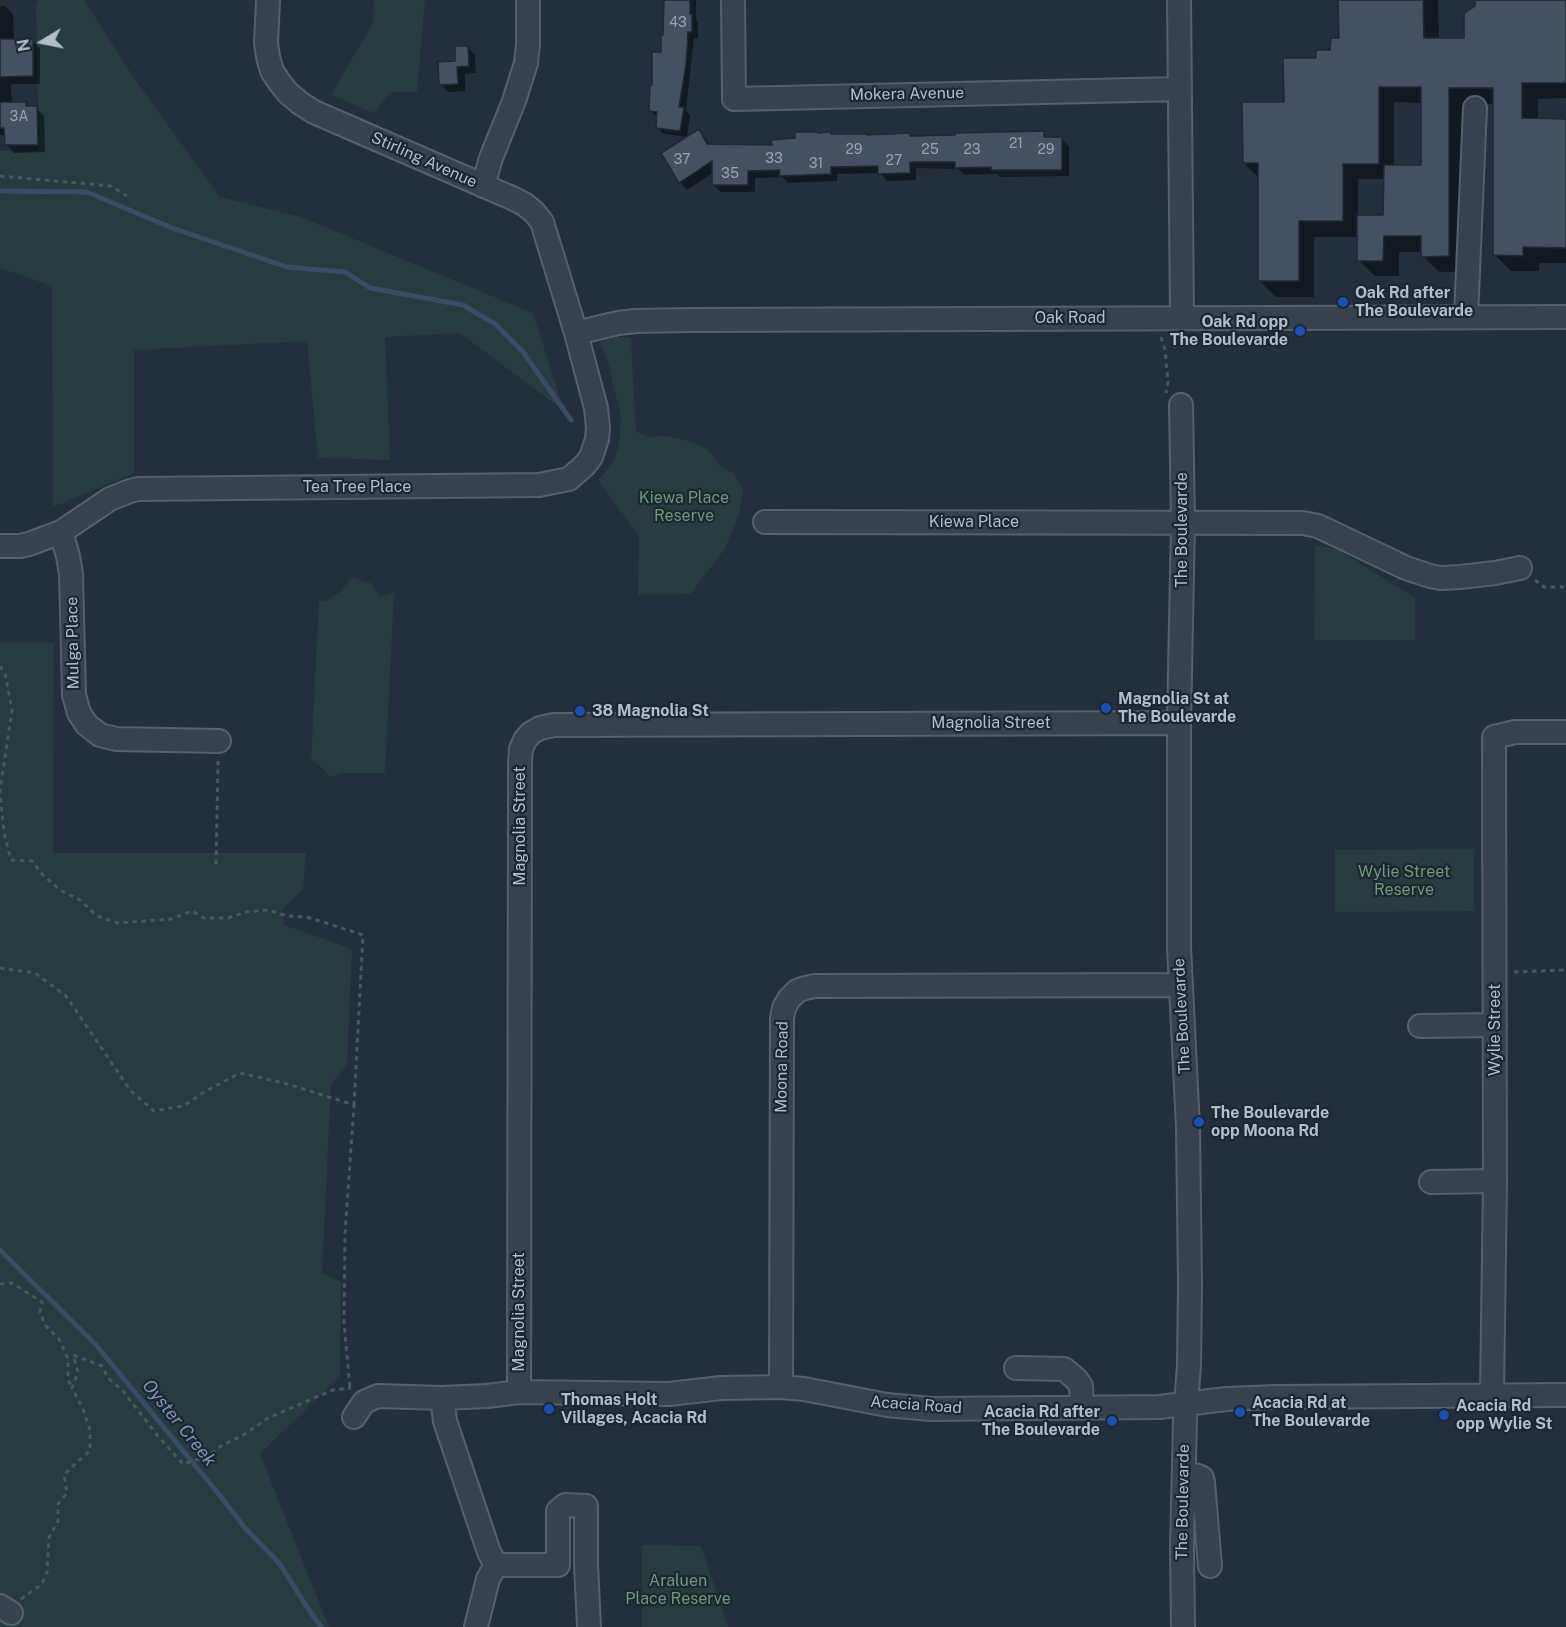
<!DOCTYPE html>
<style>
body{margin:0}
#map{position:relative;width:1566px;height:1627px;overflow:hidden;background:#242f3e;font-family:"Public Sans",sans-serif}
canvas{display:block}
.north{position:absolute;left:12px;top:12px;width:60px;height:60px;-webkit-text-stroke:4px #1d2633;paint-order:stroke;rotate:260deg;font-size:16px;font-weight:700;line-height:24px;text-align:center;color:#b4bcc9}
.north::after{content:'';display:block;margin:auto;width:21px;height:27px;background:#b4bcc9;clip-path:polygon(50% 0,100% 100%,50% 72%,0 100%)}
</style>
<div id="map">
<canvas width="1566" height="1627"></canvas>
<div class="north">N</div>
</div>
<script>
const context = document.querySelector('canvas').getContext('2d');
context.lineJoin = 'round';
function fill(path, color) {
  context.fillStyle = color;
  context.fill(path, 'evenodd');
}
function toPath(rows) {
  const path = new Path2D();
  for (const r of rows) {
    path.moveTo(r[0], r[1]);
    for (let i = 2; i < r.length; i += 2) path.lineTo(r[i], r[i + 1]);
  }
  return path;
}
function strokePath(path, color, width, dash) {
  context.strokeStyle = color;
  context.lineWidth = width;
  context.lineCap = dash ? 'butt' : 'round';
  context.setLineDash(dash || []);
  context.stroke(path);
}
function drawText(font, color, halo, rows, align = 'center') {
  context.font = font + ' "Public Sans",sans-serif';
  context.lineWidth = 4.5;
  context.setLineDash([]);
  context.textBaseline = 'middle';
  context.strokeStyle = halo;
  context.fillStyle = color;
  for (const [text, x, y, turn = 0] of rows) {
    context.save();
    context.translate(x, y);
    context.rotate((+turn || 0) * Math.PI / 180);
    context.textAlign = isNaN(turn) ? turn : align;
    if (halo) context.strokeText(text, 0, 0);
    context.fillText(text, 0, 0);
    context.restore();
  }
}
const green = toPath([
 [39,0,84,0,134,78,220,197,301,217,533,313,564,411,460,333,385,337,390,460,318,458,307,341,134,350,134,473,53,507,52,286,0,268,0,151,39,150,36,3],
 [374,0,425,0,417,92,391,92,374,113,331,95,373,23],
 [611,336,631,338,636,432,649,437,665,436,682,439,701,445,711,453,719,465,733,473,743,488,739,515,724,550,690,594,638,595,639,536,598,480,612,465,619,447,621,417,609,366,600,343],
 [1315,545,1337,549,1415,598,1415,640,1314,640],
 [352,578,371,583,381,597,394,593,385,773,343,773,330,777,320,766,311,759,319,601,325,601,339,593],
 [0,642,54,643,53,853,306,853,303,890,282,910,284,925,352,949,347,1065,331,1085,322,1273,341,1282,340,1376,260,1454,329,1627,0,1627],
 [1474,849,1474,911,1335,912,1335,850],
 [642,1545,701,1546,728,1627,642,1627]
]);
const shadow = toPath([
 [666,0,696,0,696,20,698,22,698,38,694,38,686,110,690,115,687,137,664,134,657,127,657,117,650,110,663,53,665,37],
 [1340,0,1438,0,1439,39,1466,39,1476,7,1476,0,1566,0,1566,98,1538,99,1538,120,1566,120,1566,263,1539,263,1539,271,1511,271,1495,255,1495,104,1465,104,1464,272,1439,272,1423,256,1423,252,1399,252,1399,276,1375,276,1359,260,1359,237,1314,237,1314,297,1276,297,1260,281,1259,178,1244,163,1317,60,1331,52,1341,40],
 [1394,102,1423,103,1422,166,1394,166],
 [1358,179,1385,179,1385,216,1358,216],
 [0,6,5,6,13,14,14,41,32,40,40,48,40,84,11,84,12,104,26,103,30,108,36,108,44,116,45,152,14,153,6,145,6,135,0,135],
 [468,47,475,55,476,73,465,74,465,91,448,92,441,84],
 [699,131,706,139,710,146,773,146,832,136,909,134,913,138,1043,133,1049,139,1061,139,1069,146,1069,176,1000,177,997,174,964,175,958,169,916,168,916,180,887,181,880,173,837,174,837,181,788,183,782,177,755,178,755,192,721,192,714,185,714,172,687,190,680,182,663,154]
]);
const stream = toPath([
 [0,191,87,192,172,228,287,267,345,272,370,288,463,305,495,324,523,352,571,420],
 [0,1250,96,1345,222,1498,245,1528,280,1564,303,1601,321,1627]
]);
const building = toPath([
 [664,0,690,0,690,14,692,14,692,32,688,32,686,65,679,107,684,107,680,131,656,128,657,112,649,111,650,85,652,85,652,52,661,52,661,35,663,35,664,0],
 [1338,0,1423,0,1424,38,1464,38,1464,13,1475,6,1475,0,1566,0,1566,83,1522,83,1522,118,1566,119,1566,248,1523,247,1523,256,1493,255,1493,88,1449,88,1449,256,1421,257,1421,236,1384,236,1383,261,1357,261,1357,215,1383,215,1384,165,1421,165,1421,87,1379,87,1379,164,1343,164,1343,221,1299,221,1299,281,1258,281,1258,163,1243,163,1242,102,1284,102,1283,58,1316,58,1316,50,1330,50,1331,38,1339,38,1338,0],
 [0,39,33,39,33,76,0,77,0,39],
 [455,46,468,46,469,66,457,67,458,84,439,85,438,62,455,61,455,46],
 [0,102,26,102,26,106,37,106,38,145,5,145,4,128,0,128,0,102],
 [699,129,707,144,772,145,771,140,795,138,795,132,818,132,818,133,831,132,831,134,867,134,867,135,910,133,910,136,955,135,955,133,1044,131,1044,137,1062,137,1062,170,991,170,991,167,955,168,955,162,910,162,910,173,878,174,878,166,831,167,831,174,779,176,780,170,748,171,748,185,712,185,712,161,679,183,661,153,699,129]
]);
const path = toPath([
 [0,176,111,186,127,196],
 [1161,337,1165,350,1168,382,1166,393],
 [1535,580,1544,587,1566,587],
 [0,666,5,673,12,710,0,791,4,833,11,860,32,861,42,874,60,890,80,900,97,916,118,923,171,919,192,911,204,918,228,918,246,912,268,910,287,916,306,917,323,922,363,935,354,1105],
 [216,864,218,761],
 [0,968,35,973,66,996,130,1090,154,1111,183,1106,206,1091,240,1073,284,1083,354,1105,345,1234,344,1323,350,1388],
 [1514,972,1566,970],
 [0,1284,12,1283,42,1302,40,1312,45,1325,59,1339,68,1359,68,1380,72,1387],
 [21,1599,42,1584,47,1572,49,1538,58,1521,58,1504,67,1493,64,1475,76,1463,90,1451,90,1430,83,1409,72,1388,78,1372,73,1355,102,1366,108,1378,123,1391,157,1435,183,1464,208,1456,221,1446,245,1434,268,1418,333,1390,351,1388]
]);
const minor = toPath([
 [733,0,734,99,1179,89],
 [1179,0,1182,318],
 [483,186,491,158,514,101,526,63,528,44,528,0],
 [1466,317,1475,108],
 [576,333,618,323,636,321,692,320,1566,317],
 [1181,405,1183,522,1179,723,1179,947,1188,1128,1190,1285,1189,1365,1185,1417,1182,1549,1183,1627],
 [765,522,1303,523,1318,526,1406,568,1430,576,1441,578,1460,577,1495,573,1520,568],
 [61,532,68,556,71,574,74,695,79,713,87,725,100,735,116,739,219,741],
 [0,546,20,546,29,544,61,532,110,499,130,491,138,489,539,485,569,479,585,465,591,457,597,439,598,428,596,408,576,333,542,222,534,212,524,204,512,198,314,112,300,103,288,93,280,83,272,71,268,57,266,43,268,0],
 [1420,1026,1495,1025],
 [1431,1182,1495,1181],
 [1016,1368,1064,1369,1076,1379,1081,1386,1082,1408],
 [781,1387,782,1018,784,1008,789,999,797,991,805,988,815,986,1180,985],
 [519,1392,520,762,521,749,525,740,531,733,540,728,554,725,1179,723],
 [1492,1395,1495,1181,1494,737,1515,732,1566,732],
 [442,1398,445,1421,489,1552,496,1565],
 [354,1417,364,1402,378,1396,442,1398,487,1396,519,1392,669,1394,721,1388,781,1387,804,1389,887,1405,931,1409,1159,1407,1227,1399,1276,1397,1566,1395],
 [1184,1473,1198,1476,1202,1478,1203,1482,1210,1566],
 [496,1565,558,1565,558,1511,565,1505,586,1506,586,1564,589,1627],
 [0,1606,11,1613],
 [476,1627,488,1579,496,1565]
]);
const markers = [
 [1343,302,6,"#1a4fb4"],
 [1300,331,6,"#1a4fb4"],
 [1106,708,6,"#1a4fb4"],
 [580,711,6,"#1a4fb4"],
 [1199,1122,6,"#1a4fb4"],
 [549,1409,6,"#1a4fb4"],
 [1240,1412,6,"#1a4fb4"],
 [1444,1415,6,"#1a4fb4"],
 [1112,1421,6,"#1a4fb4"]
];
const numberNames = [
 ["43",678,23],
 ["3A",19,117],
 ["21",1016,144],
 ["29",854,150],
 ["25",930,150],
 ["23",972,150],
 ["29",1046,150],
 ["33",774,159],
 ["37",682,160],
 ["27",894,161],
 ["31",816,164],
 ["35",730,174]
];
const streetNames = [
 ["Mokera Avenue",907,94,-1],
 ["Stirling Avenue",424,160,24],
 ["Oak Road",1070,318],
 ["Tea Tree Place",357,487],
 ["Kiewa Place",974,522],
 ["The Boulevarde",1182,530,-90],
 ["Mulga Place",73,643,-91],
 ["Magnolia Street",991,723],
 ["Magnolia Street",520,826,-90],
 ["The Boulevarde",1182,1016,-93],
 ["Wylie Street",1495,1030,-90],
 ["Moona Road",782,1067,-89],
 ["Magnolia Street",519,1312,-90],
 ["Acacia Road",916,1405,4],
 ["The Boulevarde",1183,1502,-89]
];
const poiNames = [
 ["Oak Rd after",1355,293],
 ["The Boulevarde",1355,311],
 ["Oak Rd opp",1288,322,"right"],
 ["The Boulevarde",1288,340,"right"],
 ["Magnolia St at",1118,699],
 ["The Boulevarde",1118,717],
 ["38 Magnolia St",592,711],
 ["The Boulevarde",1211,1113],
 ["opp Moona Rd",1211,1131],
 ["Thomas Holt",561,1400],
 ["Villages, Acacia Rd",561,1418],
 ["Acacia Rd at",1252,1403],
 ["The Boulevarde",1252,1421],
 ["Acacia Rd",1456,1406],
 ["opp Wylie St",1456,1424],
 ["Acacia Rd after",1100,1412,"right"],
 ["The Boulevarde",1100,1430,"right"]
];
const parkNames = [
 ["Kiewa Place",684,498],
 ["Reserve",684,516],
 ["Wylie Street",1404,872],
 ["Reserve",1404,890],
 ["Araluen",678,1581],
 ["Place Reserve",678,1599]
];
const waterNames = [
 ["Oyster Creek",179,1423,51]
];
fill(green, '#263c3f');
fill(shadow, '#0007');
strokePath(stream, '#394c67', 5);
fill(building, '#455162');
strokePath(building, '#1f2835', 1.5);
strokePath(minor, '#565f6c', 26);
strokePath(path, '#44595c', 3, [4.5, 4.5]);
strokePath(minor, '#38414e', 22);
for (const [x, y, r, color] of markers) {
  const dot = new Path2D();
  dot.arc(x, y, r, 0, 2 * Math.PI);
  context.fillStyle = color;
  context.fill(dot);
  strokePath(dot, '#1d2633', 2);
}
drawText('14px', '#98a1af', null, numberNames);
drawText('16px', '#b4bcc9', '#1d2633', streetNames);
drawText('bold 16px', '#b4bcc9', '#1d2633', poiNames, 'left');
drawText('16px', '#6b9a76', '#1d2633', parkNames);
drawText('italic 18px', '#7c92b1', '#1d2633', waterNames);
</script>
